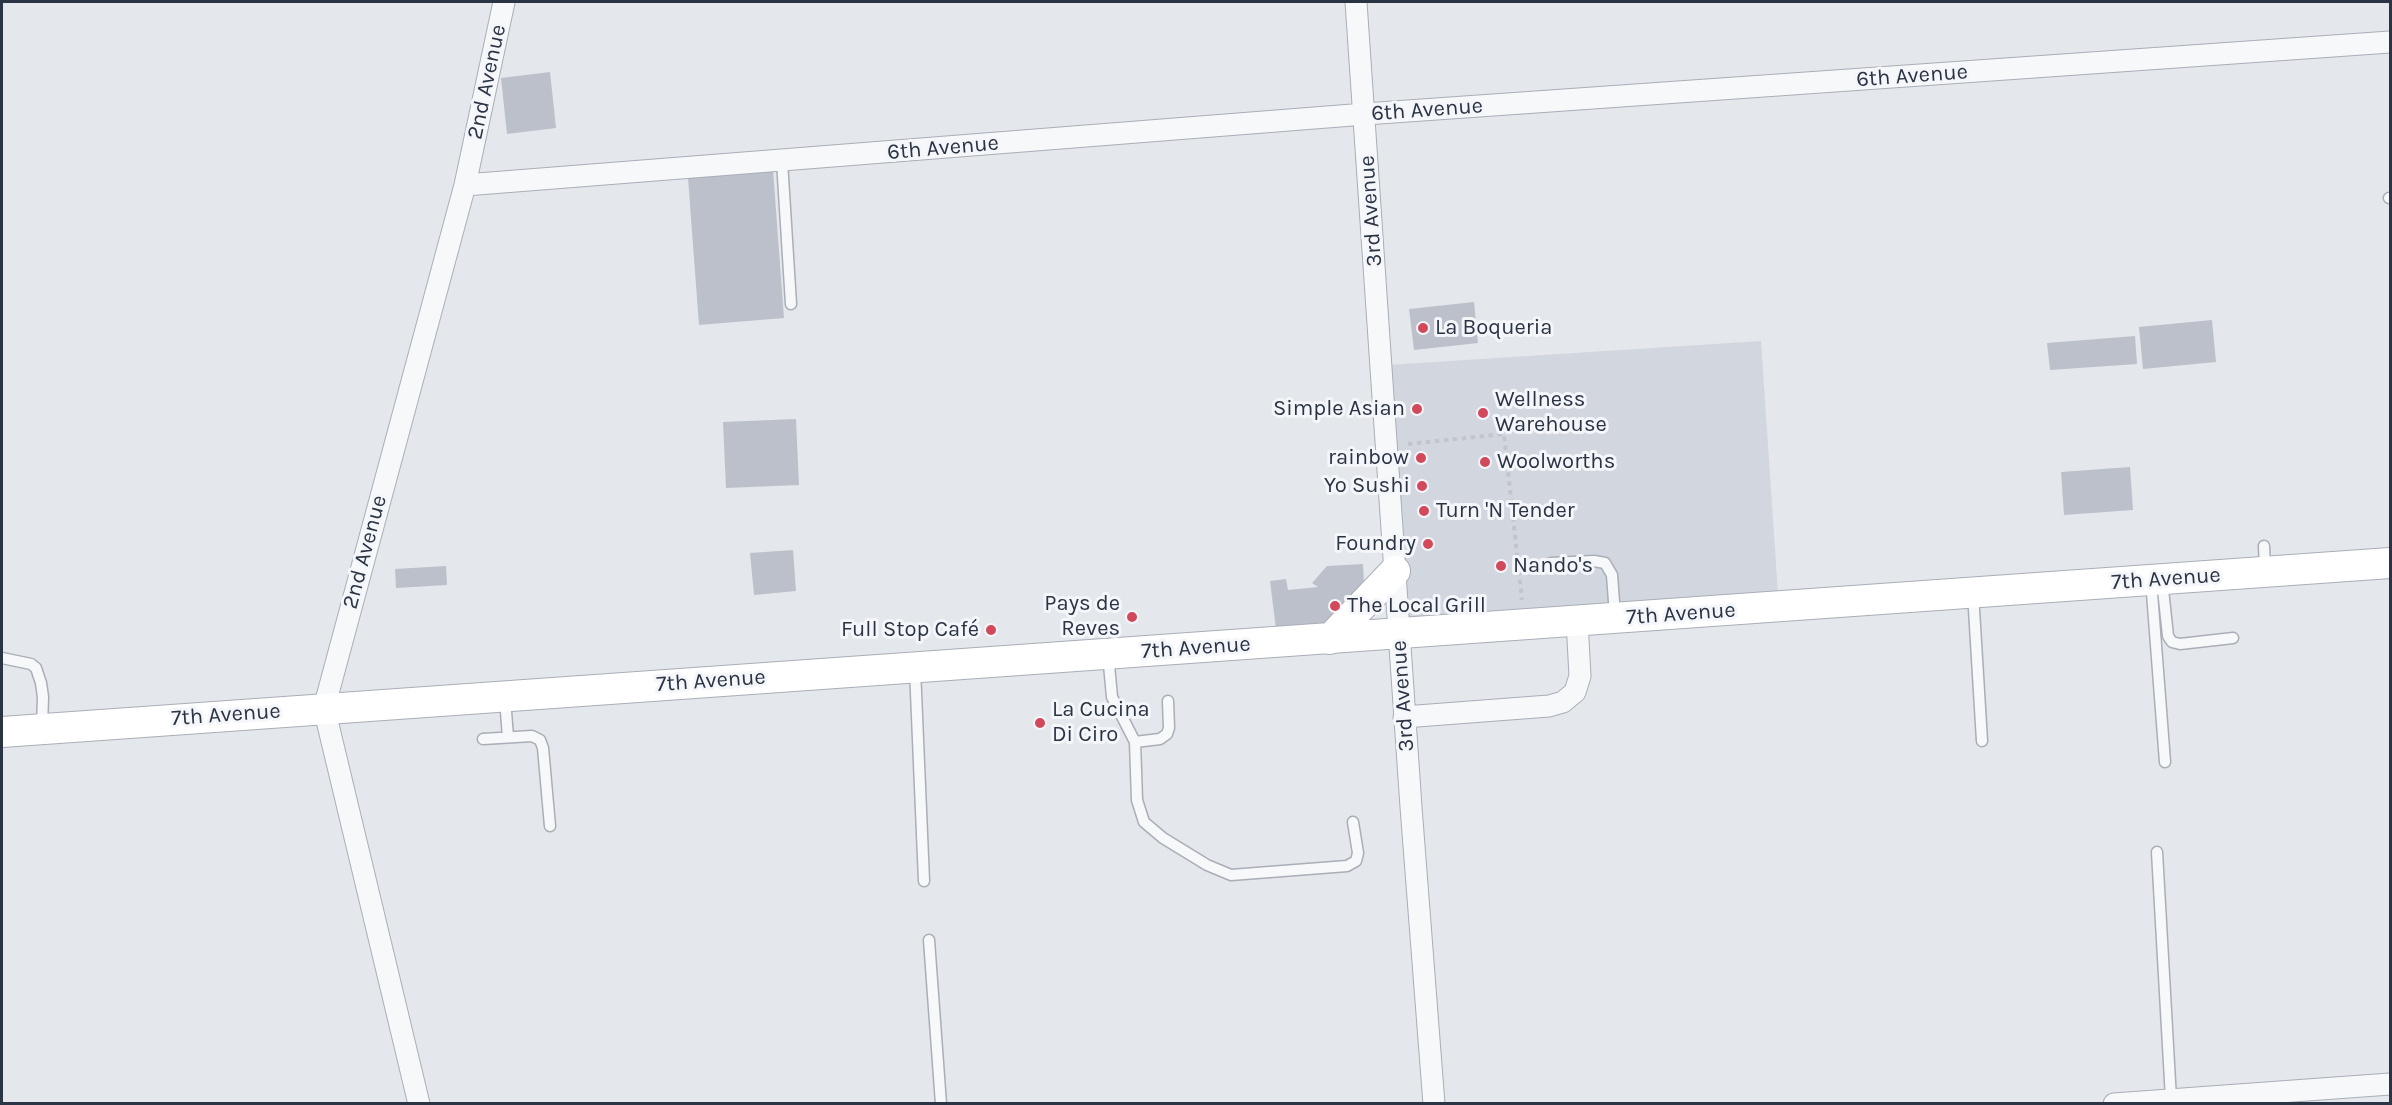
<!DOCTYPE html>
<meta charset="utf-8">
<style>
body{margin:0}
#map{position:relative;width:2392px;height:1105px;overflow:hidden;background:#e4e7ec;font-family:Karla,sans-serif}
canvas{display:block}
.frame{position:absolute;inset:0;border:3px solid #2b3445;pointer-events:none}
</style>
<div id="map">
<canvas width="2392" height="1105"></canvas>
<div class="frame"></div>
</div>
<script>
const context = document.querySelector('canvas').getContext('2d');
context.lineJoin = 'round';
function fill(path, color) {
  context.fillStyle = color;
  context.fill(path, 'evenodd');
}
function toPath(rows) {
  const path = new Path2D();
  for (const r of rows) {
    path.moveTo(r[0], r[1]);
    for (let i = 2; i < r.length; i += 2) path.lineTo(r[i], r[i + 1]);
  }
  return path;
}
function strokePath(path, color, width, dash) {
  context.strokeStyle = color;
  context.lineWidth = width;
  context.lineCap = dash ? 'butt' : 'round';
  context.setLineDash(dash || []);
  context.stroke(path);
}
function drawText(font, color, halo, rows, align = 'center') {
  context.font = font + ' Karla,sans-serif';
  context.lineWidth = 6;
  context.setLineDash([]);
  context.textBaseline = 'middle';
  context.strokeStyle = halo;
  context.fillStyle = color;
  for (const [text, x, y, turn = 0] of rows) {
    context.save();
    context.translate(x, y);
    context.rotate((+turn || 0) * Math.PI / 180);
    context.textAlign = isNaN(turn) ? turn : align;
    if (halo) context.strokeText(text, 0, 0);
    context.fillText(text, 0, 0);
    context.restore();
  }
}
const built = toPath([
 [1761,341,1778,594,1405,625,1388,365]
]);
const building = toPath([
 [550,72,556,128,507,134,501,78],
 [773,170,784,318,699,325,688,178],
 [1474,302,1478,343,1414,350,1409,309],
 [2212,320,2216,362,2143,369,2139,327],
 [2135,336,2137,364,2050,370,2047,343],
 [796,419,799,485,726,488,723,422],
 [2130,467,2133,510,2064,515,2061,472],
 [793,550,796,591,754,595,750,553],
 [1363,564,1364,583,1328,624,1276,629,1270,581,1286,579,1288,590,1318,587,1312,583,1327,566],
 [446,566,447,585,396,588,395,569]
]);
const path = toPath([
 [1408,444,1504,434,1522,600]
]);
const service = toPath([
 [782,161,791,304],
 [2389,198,2390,198],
 [2264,546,2265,569],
 [1551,563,1594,561,1605,563,1612,575,1615,615],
 [2151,580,2165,762],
 [2162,580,2168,636,2172,642,2180,644,2233,638],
 [1973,593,1982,741],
 [1108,654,1112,697,1135,742,1137,800,1144,822,1163,838,1207,865,1231,875,1347,866,1356,861,1358,853,1353,822],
 [2,658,31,664,36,668,41,683,43,697,42,726],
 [915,669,924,881],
 [505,699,508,737],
 [483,739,532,736,540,740,543,748,550,826],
 [1135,742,1160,739,1167,734,1169,728,1168,701],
 [2157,852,2171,1099],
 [929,940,941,1104]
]);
const minor = toPath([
 [1356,2,1411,807,1434,1104],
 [465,185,1365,114,2390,42],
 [1404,717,1549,706,1563,702,1575,692,1580,676,1577,621],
 [419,1104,324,708,465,185,504,2],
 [2114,1104,2390,1084]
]);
const secondary = toPath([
 [1330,639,1395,571],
 [2,732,2390,563]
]);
const markers = [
 [1423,328,6,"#d1495b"],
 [1417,409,6,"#d1495b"],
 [1483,413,6,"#d1495b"],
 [1421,458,6,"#d1495b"],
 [1485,462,6,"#d1495b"],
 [1422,486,6,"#d1495b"],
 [1424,511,6,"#d1495b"],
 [1428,544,6,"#d1495b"],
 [1501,566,6,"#d1495b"],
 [1335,606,6,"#d1495b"],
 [1132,617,6,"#d1495b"],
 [991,630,6,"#d1495b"],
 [1040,723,6,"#d1495b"]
];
const streetNames = [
 ["6th Avenue",1912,76,-4],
 ["2nd Avenue",487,82,-78],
 ["6th Avenue",1427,110,-4],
 ["6th Avenue",943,148,-5],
 ["3rd Avenue",1371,211,-94],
 ["2nd Avenue",365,552,-75],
 ["7th Avenue",2166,579,-4],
 ["7th Avenue",1681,614,-4],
 ["7th Avenue",1196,648,-4],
 ["7th Avenue",711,681,-4],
 ["3rd Avenue",1403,696,-94],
 ["7th Avenue",226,715,-4]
];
const poiNames = [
 ["La Boqueria",1435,328],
 ["Wellness",1495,400],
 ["Warehouse",1495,425],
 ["Simple Asian",1405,409,"right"],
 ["rainbow",1409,458,"right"],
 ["Woolworths",1497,462],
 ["Yo Sushi",1410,486,"right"],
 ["Turn 'N Tender",1436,511],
 ["Foundry",1416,544,"right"],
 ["Nando's",1513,566],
 ["Pays de",1120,604,"right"],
 ["Reves",1120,629,"right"],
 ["The Local Grill",1347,606],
 ["Full Stop Café",979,630,"right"],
 ["La Cucina",1052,710],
 ["Di Ciro",1052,735]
];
fill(built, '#d2d6de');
fill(building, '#bbc0ca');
strokePath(service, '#a9aeb7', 13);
strokePath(minor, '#a9aeb7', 23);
strokePath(secondary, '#a9aeb7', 32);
strokePath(path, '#c2c5cb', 4, [4.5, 4.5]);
strokePath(service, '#f7f8fa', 10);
strokePath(minor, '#f7f8fa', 21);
strokePath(secondary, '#fff', 30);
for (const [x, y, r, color] of markers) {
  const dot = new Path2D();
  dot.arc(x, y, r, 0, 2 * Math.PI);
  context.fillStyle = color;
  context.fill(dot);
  strokePath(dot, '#f4f6f9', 2);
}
drawText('22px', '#2b3445', '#f4f6f9', streetNames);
drawText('22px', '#2b3445', '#f4f6f9', poiNames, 'left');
</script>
